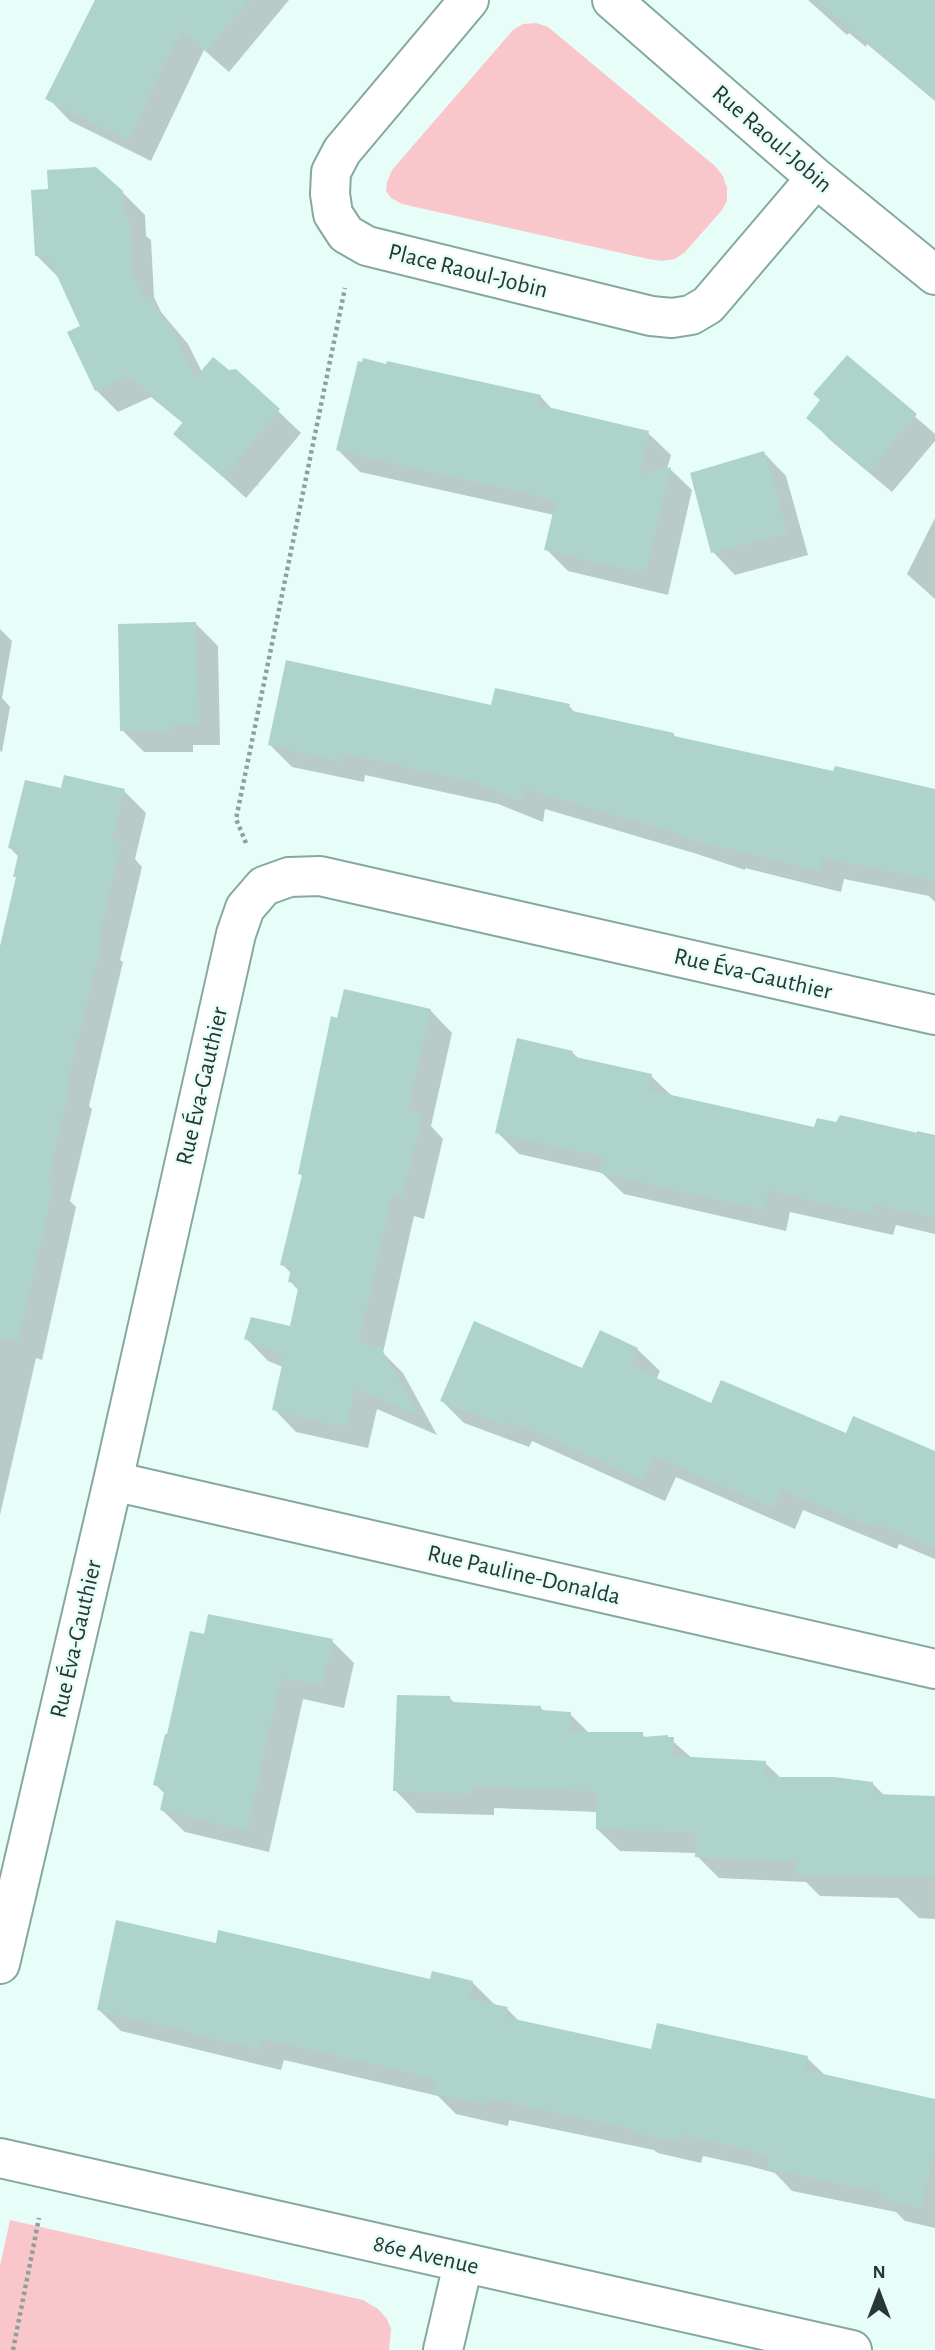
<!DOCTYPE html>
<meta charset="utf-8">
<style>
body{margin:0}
#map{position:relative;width:935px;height:2350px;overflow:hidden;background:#e7fef8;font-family:"Alegreya Sans",sans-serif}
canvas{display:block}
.north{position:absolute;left:844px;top:2259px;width:70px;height:70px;-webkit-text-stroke:5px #e7fef8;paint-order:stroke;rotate:0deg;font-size:19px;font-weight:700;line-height:28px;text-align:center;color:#283733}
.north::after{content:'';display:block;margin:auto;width:24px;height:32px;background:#283733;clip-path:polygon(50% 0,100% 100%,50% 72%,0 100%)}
</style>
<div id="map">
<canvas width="935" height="2350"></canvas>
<div class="north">N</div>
</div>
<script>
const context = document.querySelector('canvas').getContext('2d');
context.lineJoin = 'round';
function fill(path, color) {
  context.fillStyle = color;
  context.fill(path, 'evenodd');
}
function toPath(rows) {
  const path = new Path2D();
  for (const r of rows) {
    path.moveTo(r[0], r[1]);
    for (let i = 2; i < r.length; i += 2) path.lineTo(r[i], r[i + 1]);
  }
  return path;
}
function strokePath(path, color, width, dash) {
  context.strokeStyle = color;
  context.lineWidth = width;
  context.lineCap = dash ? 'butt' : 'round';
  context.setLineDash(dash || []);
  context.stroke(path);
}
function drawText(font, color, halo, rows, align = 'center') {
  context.font = font + ' "Alegreya Sans",sans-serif';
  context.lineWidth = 5;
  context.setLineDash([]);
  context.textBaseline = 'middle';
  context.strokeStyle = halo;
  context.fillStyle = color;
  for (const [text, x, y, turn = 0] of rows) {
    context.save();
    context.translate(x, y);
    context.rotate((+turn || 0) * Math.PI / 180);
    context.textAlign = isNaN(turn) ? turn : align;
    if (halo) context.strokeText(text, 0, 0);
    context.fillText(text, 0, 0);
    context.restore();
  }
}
const green = toPath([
 [536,23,548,27,715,166,723,176,727,188,727,201,722,210,685,252,675,259,662,261,648,259,402,204,391,198,386,191,387,182,392,170,513,30,523,24],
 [10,2220,363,2300,378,2309,387,2319,391,2329,389,2350,0,2350,0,2266]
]);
const shadow = toPath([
 [149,0,289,0,229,72,204,50,151,161,70,121,48,98],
 [808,0,935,0,935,101,867,44,866,47,849,33,847,35],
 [122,192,145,215,146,236,151,240,154,297,161,312,188,344,202,372,236,371,301,433,258,484,259,486,257,485,246,498,176,434,184,424,151,397,118,412,96,390,82,326,59,278,37,256],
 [847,357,935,434,935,441,892,492,830,440,808,417,822,401],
 [540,396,553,410,648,433,671,455,667,469,670,469,692,490,668,595,568,571,546,549,554,515,360,472,338,450],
 [764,453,786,476,808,555,735,575,713,552],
 [935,518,935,599,907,574],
 [195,623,218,646,220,745,193,745,193,752,144,752,122,730],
 [0,629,12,641,2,698,10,707,2,752,0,751],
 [569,706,576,714,673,734,677,738,835,773,935,791,935,902,929,896,844,879,841,892,745,868,745,870,697,854,545,809,543,822,498,804,365,775,364,782,292,767,270,745,493,707],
 [62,790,124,791,146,813,135,859,142,867,120,960,123,962,89,1106,92,1109,70,1201,76,1207,42,1360,36,1358,0,1515,0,954,18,879,15,876,19,857,10,848],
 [430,1010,452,1033,431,1126,443,1139,424,1219,414,1216,383,1353,403,1373,437,1435,377,1409,368,1448,296,1432,274,1409,283,1367,268,1361,246,1338,291,1328,299,1291,290,1281,292,1274,282,1264,303,1177,300,1173,338,1020],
 [572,1052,580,1060,651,1076,673,1097,816,1129,917,1135,917,1131,935,1135,935,1234,896,1225,893,1235,790,1212,786,1231,624,1194,602,1173,519,1154,497,1132],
 [637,1349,660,1371,656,1380,712,1405,935,1453,935,1559,899,1544,897,1549,803,1510,795,1529,676,1477,665,1501,532,1441,529,1447,464,1423,442,1401,583,1370],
 [205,1636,332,1641,354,1663,344,1708,303,1699,269,1852,185,1832,162,1810,166,1795,155,1784],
 [449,1698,455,1703,540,1707,545,1712,570,1714,590,1734,642,1734,647,1739,668,1737,693,1759,765,1763,781,1778,873,1784,885,1796,935,1798,935,1919,919,1918,898,1898,820,1896,806,1882,719,1878,697,1856,697,1853,620,1851,597,1829,598,1812,494,1808,494,1815,417,1813,395,1790],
 [217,1945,431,1981,472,1982,495,2005,507,2009,520,2022,653,2051,807,2058,826,2076,935,2100,935,2228,905,2221,896,2212,792,2191,775,2173,749,2166,703,2156,701,2163,658,2153,654,2150,509,2120,508,2126,456,2114,438,2096,284,2060,281,2070,121,2031,98,2009]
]);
const building = toPath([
 [95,0,249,0,206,51,181,29,128,140,45,99],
 [816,0,935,0,935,99],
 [96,167,123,191,125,216,129,216,132,273,143,296,150,298,162,321,166,319,195,378,213,357,229,370,236,369,280,409,236,461,241,470,234,464,223,477,173,434,183,422,128,376,95,391,67,332,80,326,48,256,35,256,31,190,48,189,47,170],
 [847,355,917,414,869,471,806,418,820,400,813,394],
 [363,358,386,364,387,361,541,395,539,405,649,431,639,475,671,467,645,573,544,550,556,500,336,450,358,361,362,362],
 [764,451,787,533,711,553,690,473],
 [196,622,199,724,171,724,172,731,120,731,118,624],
 [286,660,491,705,495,688,570,704,568,710,674,733,674,736,833,771,835,766,935,789,935,880,822,858,819,871,723,847,723,849,676,835,676,833,523,788,521,801,474,782,343,753,342,761,268,745],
 [64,775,125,789,112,841,121,843,99,938,102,939,67,1084,70,1085,48,1181,54,1183,18,1341,0,1339,0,946,16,877,13,877,19,851,8,848,25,780,61,788],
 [344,989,431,1009,407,1112,422,1115,402,1197,392,1195,358,1343,381,1348,418,1415,355,1388,346,1427,272,1410,284,1356,244,1339,251,1317,290,1326,299,1284,288,1282,291,1268,280,1265,302,1175,298,1174,331,1016,337,1018],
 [517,1038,573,1051,571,1056,652,1074,649,1090,814,1127,817,1118,836,1122,840,1115,935,1137,935,1218,874,1204,871,1214,768,1190,764,1210,600,1173,603,1157,495,1133],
 [474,1321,582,1368,600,1330,638,1348,630,1366,711,1403,721,1380,846,1433,853,1416,935,1451,935,1548,877,1523,874,1528,781,1489,773,1508,654,1456,643,1480,509,1420,506,1426,440,1401],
 [208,1614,333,1639,322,1686,281,1677,247,1830,160,1810,165,1788,153,1785,165,1734,167,1734,190,1631,204,1634],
 [397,1695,450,1696,451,1702,541,1706,541,1710,571,1712,570,1732,643,1732,643,1737,668,1735,668,1737,674,1737,673,1756,766,1761,766,1777,834,1777,873,1782,873,1794,935,1796,935,1877,795,1874,796,1861,695,1857,696,1832,596,1829,596,1791,473,1787,472,1794,393,1791],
 [116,1920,216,1943,218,1930,430,1979,432,1971,473,1981,469,1999,508,2007,505,2017,651,2049,657,2023,808,2056,805,2070,935,2099,935,2147,921,2208,881,2199,882,2192,768,2169,770,2157,725,2144,681,2134,679,2142,633,2132,634,2129,487,2098,486,2104,432,2093,435,2079,353,2059,262,2039,259,2049,195,2035,195,2033,97,2010]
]);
const path = toPath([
 [246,843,236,819,345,288],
 [13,2350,39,2218]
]);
const street = toPath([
 [469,0,342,151,331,172,330,194,333,214,346,234,367,246,651,316,672,318,691,315,708,305,816,178],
 [612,0,816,178,935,275],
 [113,1481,935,1669],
 [0,1964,113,1481,236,934,245,908,264,886,289,877,320,876,935,1015],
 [0,2158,852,2350],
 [443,2350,463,2264]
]);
const streetNames = [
 ["Rue Raoul-Jobin",772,139,41],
 ["Place Raoul-Jobin",468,271,14],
 ["Rue Éva-Gauthier",753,974,13],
 ["Rue Éva-Gauthier",202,1086,-77],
 ["Rue Pauline-Donalda",524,1575,13],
 ["Rue Éva-Gauthier",76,1639,-77],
 ["86e Avenue",426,2255,13]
];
fill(green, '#f8c6cb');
fill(shadow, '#0003');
fill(building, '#aed3ca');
strokePath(street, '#85a9a0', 42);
strokePath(path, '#8da19c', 4.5, [3.5, 3.5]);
strokePath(street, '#fff', 38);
drawText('24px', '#283733', '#e7fef8', streetNames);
</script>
